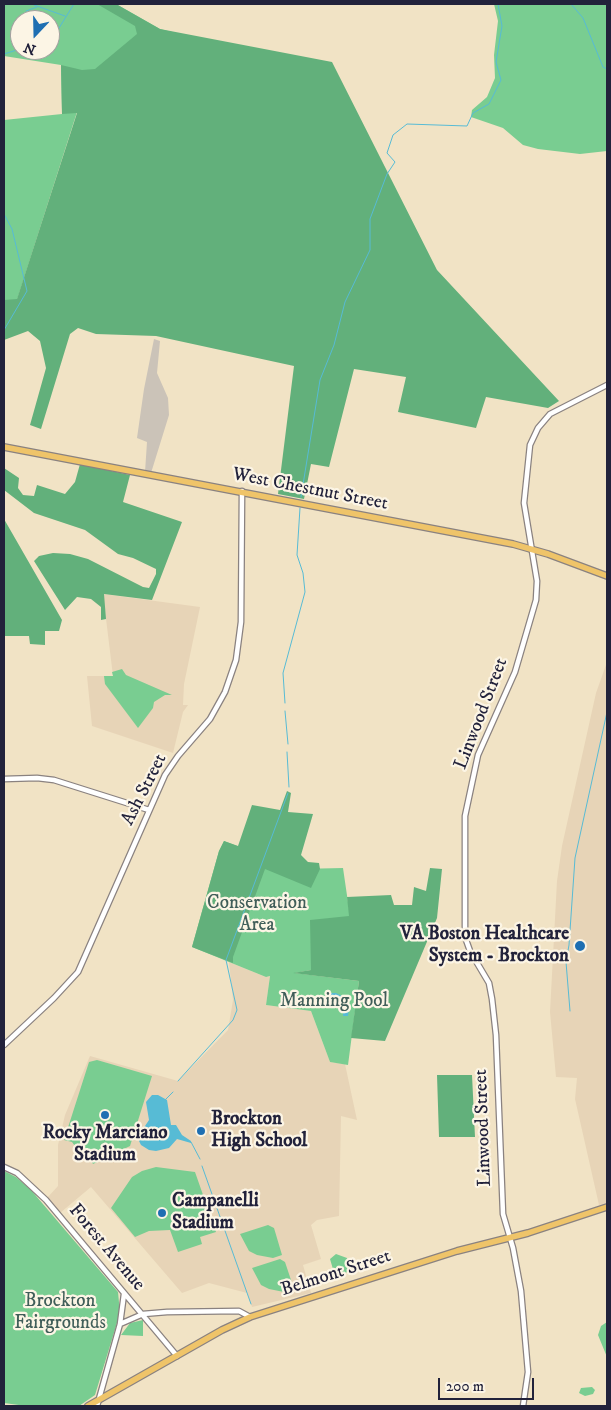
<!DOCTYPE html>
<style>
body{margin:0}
#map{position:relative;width:611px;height:1410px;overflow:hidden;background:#f1e3c5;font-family:"IM FELL DW Pica",serif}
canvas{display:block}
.frame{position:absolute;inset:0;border:5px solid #22223b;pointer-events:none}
.north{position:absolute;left:10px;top:10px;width:50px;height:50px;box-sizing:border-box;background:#fcf5e5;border:1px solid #a5a1a1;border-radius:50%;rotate:201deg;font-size:14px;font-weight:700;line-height:20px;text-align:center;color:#22223b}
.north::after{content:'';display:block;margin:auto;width:18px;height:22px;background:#1f6fb2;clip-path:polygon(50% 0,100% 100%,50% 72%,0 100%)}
.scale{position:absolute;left:438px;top:1378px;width:96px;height:22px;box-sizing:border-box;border:2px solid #22223b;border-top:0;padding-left:6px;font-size:15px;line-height:18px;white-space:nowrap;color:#22223b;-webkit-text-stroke:4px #fcf5e5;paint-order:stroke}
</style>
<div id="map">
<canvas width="611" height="1410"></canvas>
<div class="frame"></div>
<div class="north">N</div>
<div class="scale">200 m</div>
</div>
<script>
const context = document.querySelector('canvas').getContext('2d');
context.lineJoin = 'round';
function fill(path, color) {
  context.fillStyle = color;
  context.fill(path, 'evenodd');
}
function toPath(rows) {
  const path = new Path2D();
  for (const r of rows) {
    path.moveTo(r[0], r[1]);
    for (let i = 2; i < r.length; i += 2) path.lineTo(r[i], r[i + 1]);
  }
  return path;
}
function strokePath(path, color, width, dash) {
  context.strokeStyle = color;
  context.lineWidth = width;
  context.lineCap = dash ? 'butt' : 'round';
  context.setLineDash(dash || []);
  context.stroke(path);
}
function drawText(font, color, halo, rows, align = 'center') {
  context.font = font + ' "IM FELL DW Pica",serif';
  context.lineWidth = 4.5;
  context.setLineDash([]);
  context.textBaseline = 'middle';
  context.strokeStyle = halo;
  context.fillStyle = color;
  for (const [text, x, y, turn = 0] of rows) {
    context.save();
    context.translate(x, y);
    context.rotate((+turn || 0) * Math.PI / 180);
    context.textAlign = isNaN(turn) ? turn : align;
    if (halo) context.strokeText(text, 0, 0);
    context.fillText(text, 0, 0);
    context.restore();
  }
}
const built = toPath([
 [103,594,200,607,184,684,183,705,188,705,183,712,173,753,92,726,87,676,113,676],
 [607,662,607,1203,599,1205,575,1099,577,1078,556,1077,550,1012,557,881,562,846,596,693],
 [229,962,266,977,270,976,266,1005,311,1011,330,1062,345,1064,357,1120,341,1116,339,1216,317,1220,311,1225,321,1259,303,1265,311,1293,252,1307,247,1293,209,1283,182,1293,91,1187,60,1213,47,1198,58,1186,58,1145,65,1115,90,1056,178,1081,228,1030,233,1000]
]);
const industrial = toPath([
 [154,339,160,341,157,373,168,398,169,415,151,473,145,472,147,442,137,438,144,389]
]);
const green = toPath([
 [4,4,116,4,160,29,184,35,77,112,17,300,4,300,4,120,62,114,61,65,4,56],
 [20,20,50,20,50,50,20,50],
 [494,4,607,4,607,151,580,154,538,149,523,145,503,128,471,117,472,110,487,97,495,78,494,55,498,21],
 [122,669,126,675,172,695,165,695,154,702,153,708,138,728,105,684,104,676,113,676,112,672],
 [224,841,298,869,343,868,350,916,311,970,295,973,359,981,348,1065,330,1062,311,1011,266,1005,270,976,266,977,192,947,219,851],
 [97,1060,152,1076,130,1146,93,1164,90,1158,80,1153,72,1142,64,1140,89,1062],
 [156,1167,195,1172,216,1232,200,1237,202,1244,178,1252,170,1230,149,1231,135,1237,111,1208,132,1177,142,1171],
 [4,1171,16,1177,31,1190,118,1292,120,1313,95,1395,79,1406,26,1406,4,1403],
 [268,1225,274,1228,282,1255,273,1258,257,1255,249,1251,240,1234],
 [336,1254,347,1258,351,1271,335,1276,330,1259],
 [280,1259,285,1262,294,1289,284,1292,269,1289,261,1285,252,1268],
 [143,1320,143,1336,121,1335,130,1323],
 [607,1322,607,1357,598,1335,601,1326],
 [592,1387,595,1390,593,1394,585,1396,579,1393,581,1388]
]);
const forest = toPath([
 [97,4,116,4,160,29,332,62,437,270,559,401,548,408,486,397,476,428,398,412,406,377,354,369,329,467,311,464,304,499,278,494,294,366,156,336,96,334,78,328,70,334,41,429,30,425,46,368,40,341,28,331,4,340,4,300,17,299,77,113,62,114,61,65,82,70,95,69,137,34,135,26],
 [80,464,130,475,123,502,182,522,152,600,104,594,106,619,101,620,101,607,91,599,77,597,65,610,34,561,39,556,53,553,70,554,88,559,143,587,149,588,156,574,156,569,133,558,118,554,85,530,34,513,4,490,4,468,19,478,18,488,23,495,34,496,37,485,65,494,75,482],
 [4,519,62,620,59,631,45,631,45,645,30,644,29,636,4,636],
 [287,791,291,793,288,812,313,814,301,855,308,862,319,863,320,869,311,888,265,869,233,957,233,963,192,947,219,851,224,841,238,846,252,805,280,810],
 [430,868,442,869,437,918,385,1041,351,1038,359,981,293,973,311,970,310,920,349,916,347,897,391,895,394,905,412,905,414,887,426,891],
 [472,1075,475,1137,439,1137,437,1075]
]);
const water = toPath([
 [330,993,336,993,344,997,346,1000,342,1003,350,1004,348,1016,343,1016,343,1010,339,1009,340,999,333,1002,328,999],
 [152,1095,158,1095,167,1100,171,1125,176,1125,182,1135,191,1141,191,1143,177,1139,169,1148,156,1151,149,1150,141,1145,139,1141,141,1132,149,1120,146,1102]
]);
const stream = toPath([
 [571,4,583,18,603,67,607,69],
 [34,5,65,16],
 [26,11,37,7],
 [50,39,54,36,74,4],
 [4,54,20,49],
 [4,214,12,229,27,291,4,330],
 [301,497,320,380,334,345,345,302,370,250,370,219,387,174,395,162,387,153,393,135,407,124,467,126,473,113,489,104,501,80,496,62,502,26,498,4],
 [285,703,283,673,305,592,303,573,297,555,300,508],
 [285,711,288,744],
 [287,752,289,787],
 [570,1011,566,962,569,945,575,858,607,712],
 [178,1081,233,1020,237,1010,226,960,288,793],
 [164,1101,173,1092],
 [191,1142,200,1159],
 [202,1166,251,1304]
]);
const minor = toPath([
 [4,779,37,778,54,780,149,810],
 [4,1045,54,998,78,972,165,775,178,756,210,719,225,692,236,660,241,622,242,491],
 [4,1167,17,1173,46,1200,177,1356],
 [120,1324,124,1294],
 [97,1406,120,1324,143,1314,167,1312,239,1311,250,1317],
 [523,1406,528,1372,521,1291,513,1248,503,1214,496,1035,492,999,489,983,470,951,465,937,465,816,478,755,515,672,536,600,537,581,524,503,530,445,538,428,550,414,607,385]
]);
const major = toPath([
 [4,447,513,544,548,554,607,576],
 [88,1406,222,1330,250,1317,457,1251,528,1233,607,1207]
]);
const markers = [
 [580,946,6,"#1f6fb2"],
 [105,1115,5,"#1f6fb2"],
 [201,1131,5,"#1f6fb2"],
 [162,1213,5,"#1f6fb2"]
];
const streetNames = [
 ["West Chestnut Street",310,490,11],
 ["Linwood Street",482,714,-69],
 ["Ash Street",145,790,-63],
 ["Linwood Street",484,1128,-92],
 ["Forest Avenue",106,1248,50],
 ["Belmont Street",336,1274,-18]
];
const parkNames = [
 ["Conservation",257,904],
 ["Area",257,926],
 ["Manning Pool",334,1002],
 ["Brockton",60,1302],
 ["Fairgrounds",60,1324]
];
const poiNames = [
 ["VA Boston Healthcare",569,935,"right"],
 ["System - Brockton",569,957,"right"],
 ["Brockton",211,1120],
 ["High School",211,1142],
 ["Rocky Marciano",105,1134,"center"],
 ["Stadium",105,1156,"center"],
 ["Campanelli",172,1202],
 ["Stadium",172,1224]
];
fill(built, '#e7d4b7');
fill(industrial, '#cbc3b8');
fill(green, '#79cd91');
fill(forest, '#62b07b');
fill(water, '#57bbd5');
strokePath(stream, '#57bbd5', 1);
strokePath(minor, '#8a8280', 7);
strokePath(major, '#8a8280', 8);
strokePath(minor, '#fff', 4.5);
strokePath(major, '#efc469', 5.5);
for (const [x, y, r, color] of markers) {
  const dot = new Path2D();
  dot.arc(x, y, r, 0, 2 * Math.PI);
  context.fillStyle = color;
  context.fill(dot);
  strokePath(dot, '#fcf5e5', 2);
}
drawText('19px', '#22223b', '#fcf5e5', streetNames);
drawText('19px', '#405e59', '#fcf5e5', parkNames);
drawText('bold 19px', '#22223b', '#fcf5e5', poiNames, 'left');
</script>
